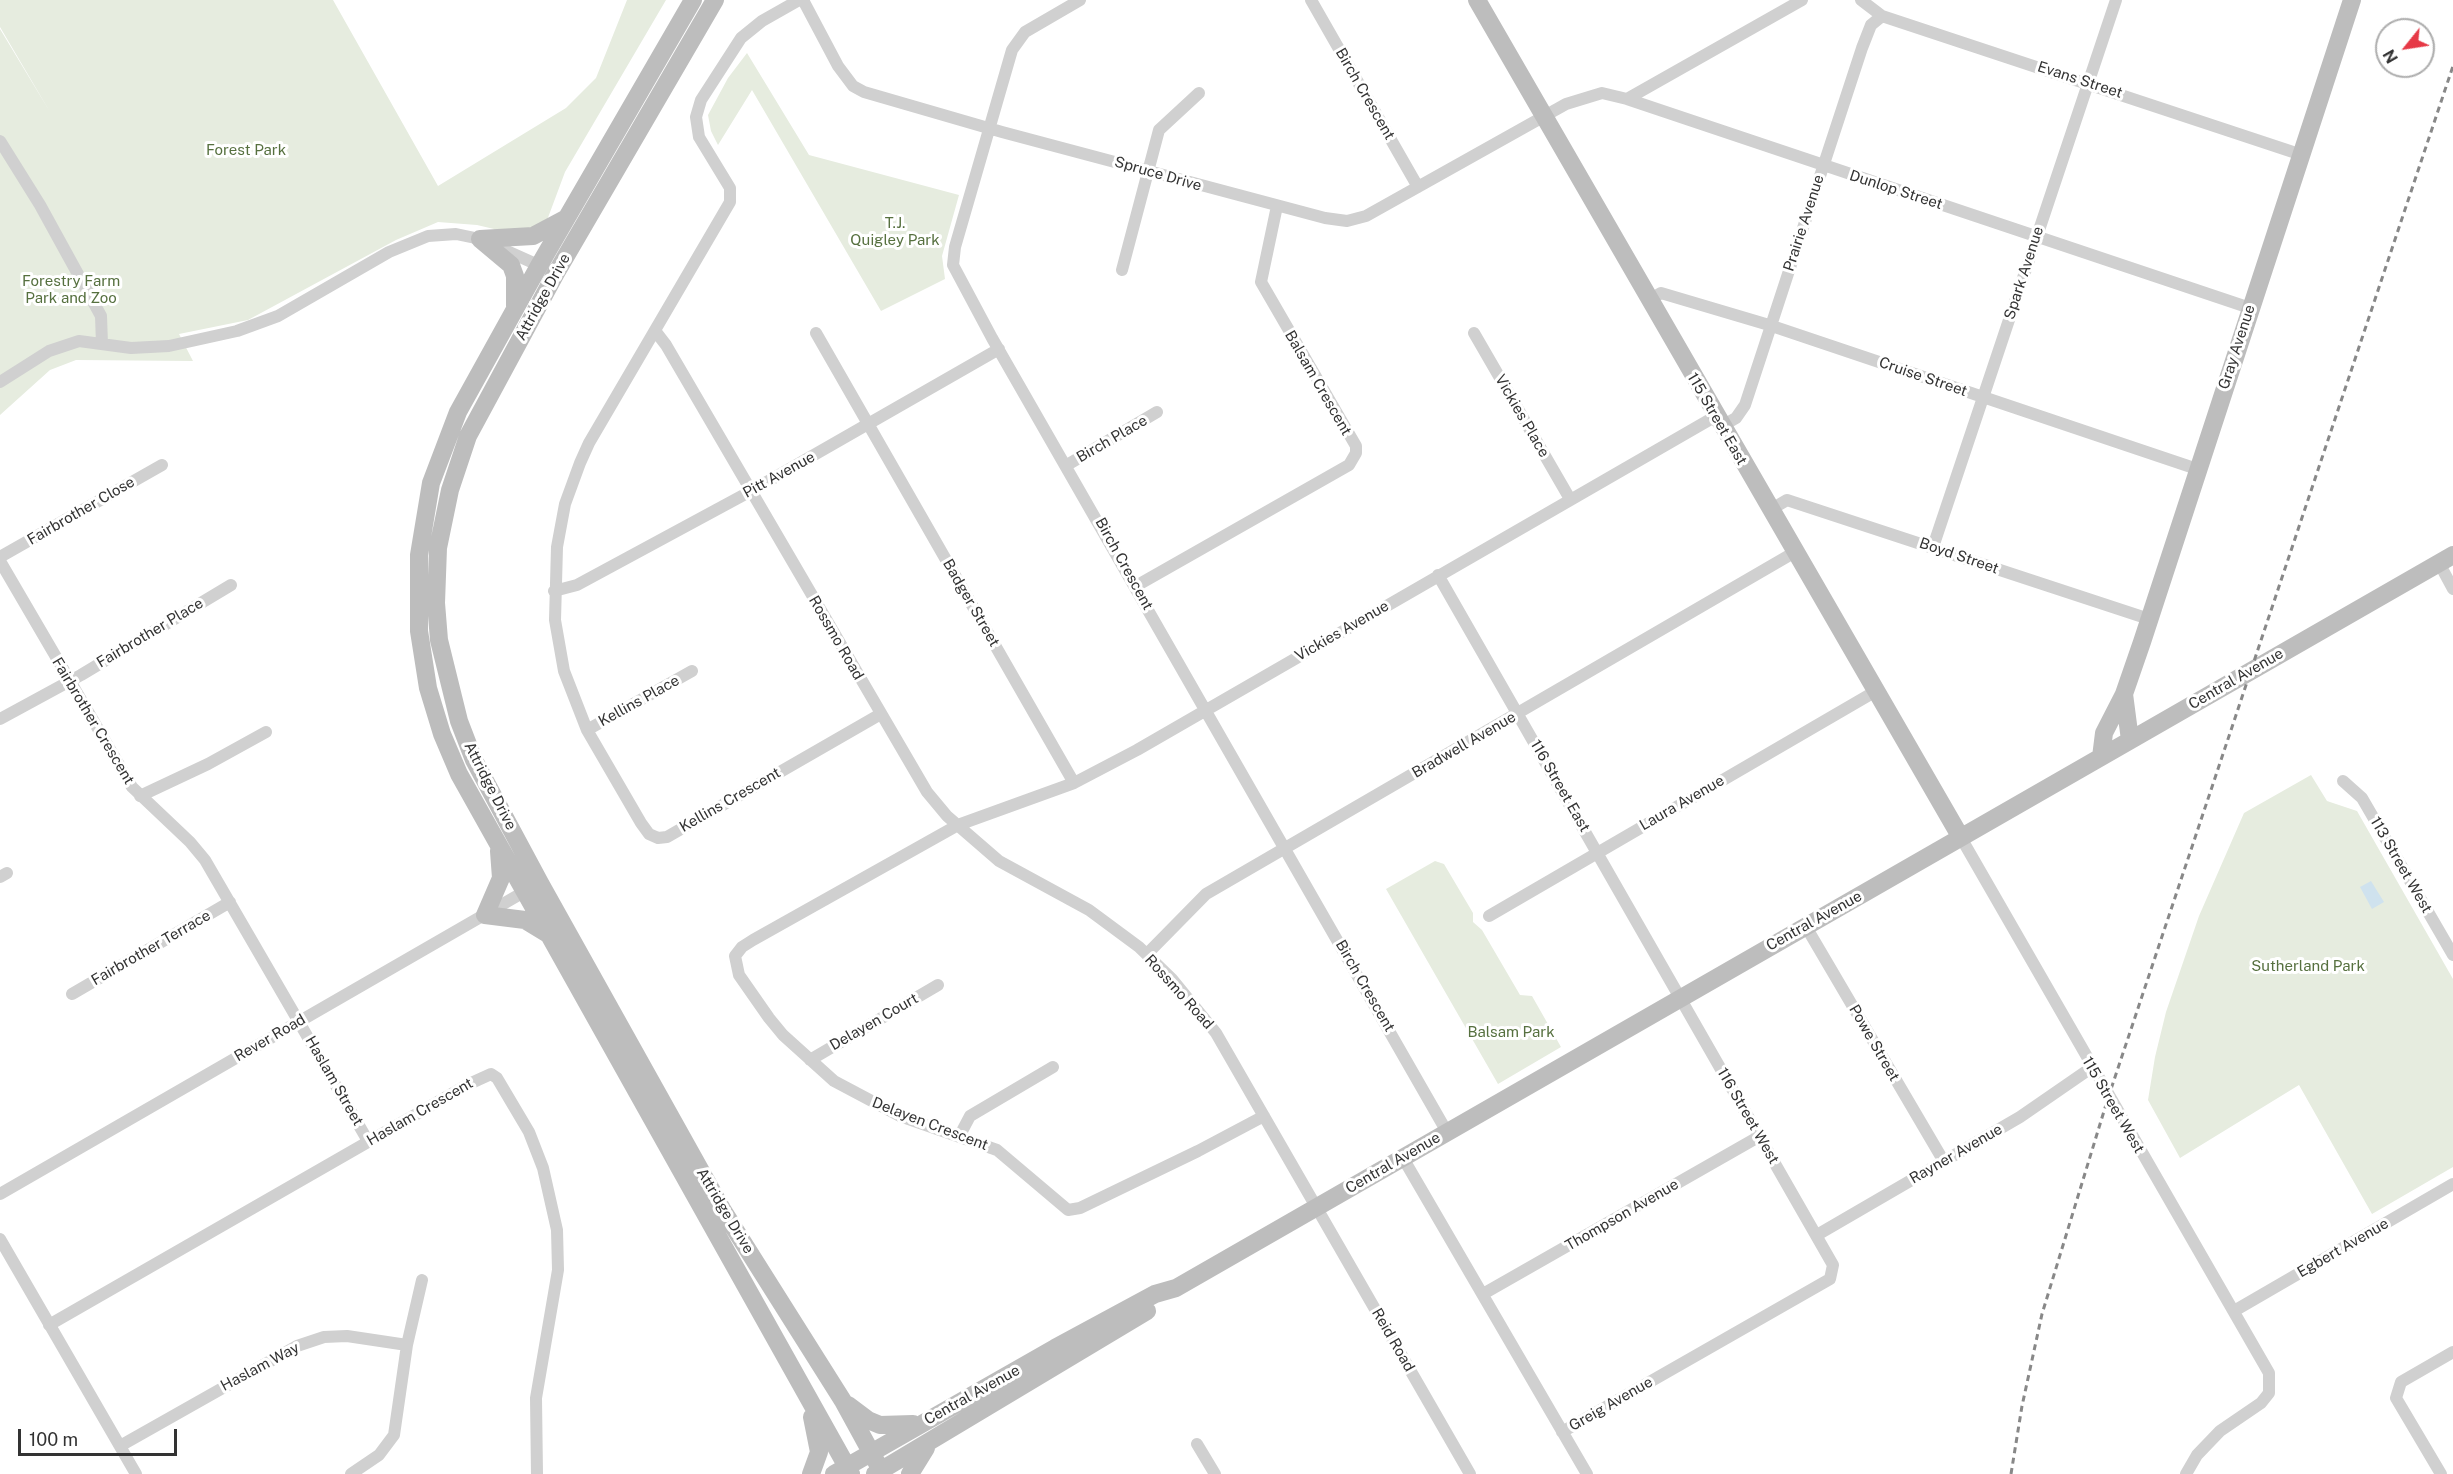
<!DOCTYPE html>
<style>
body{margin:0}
#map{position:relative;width:2453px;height:1474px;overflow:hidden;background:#fff;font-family:"Public Sans",sans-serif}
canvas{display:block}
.north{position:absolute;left:2375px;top:18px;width:60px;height:60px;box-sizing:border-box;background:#fff;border:2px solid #adadad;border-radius:50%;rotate:240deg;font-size:16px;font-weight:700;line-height:24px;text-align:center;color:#333}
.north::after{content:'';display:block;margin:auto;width:21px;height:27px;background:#e63946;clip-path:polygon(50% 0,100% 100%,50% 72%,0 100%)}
.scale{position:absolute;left:18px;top:1429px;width:159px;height:27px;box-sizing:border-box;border:3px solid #333;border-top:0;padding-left:8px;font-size:18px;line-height:21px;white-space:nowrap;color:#333;-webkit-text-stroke:4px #fff;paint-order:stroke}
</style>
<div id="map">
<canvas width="2453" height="1474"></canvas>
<div class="north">N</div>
<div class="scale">100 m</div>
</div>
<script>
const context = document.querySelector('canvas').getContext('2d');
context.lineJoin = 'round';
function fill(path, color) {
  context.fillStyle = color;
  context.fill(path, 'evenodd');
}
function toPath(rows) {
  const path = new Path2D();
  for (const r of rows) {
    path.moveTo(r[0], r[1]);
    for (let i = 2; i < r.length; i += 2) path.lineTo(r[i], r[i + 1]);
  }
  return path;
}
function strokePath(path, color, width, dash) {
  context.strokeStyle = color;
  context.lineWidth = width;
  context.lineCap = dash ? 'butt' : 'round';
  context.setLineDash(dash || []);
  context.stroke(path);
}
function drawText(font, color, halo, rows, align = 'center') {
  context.font = font + ' "Public Sans",sans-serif';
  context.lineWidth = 6;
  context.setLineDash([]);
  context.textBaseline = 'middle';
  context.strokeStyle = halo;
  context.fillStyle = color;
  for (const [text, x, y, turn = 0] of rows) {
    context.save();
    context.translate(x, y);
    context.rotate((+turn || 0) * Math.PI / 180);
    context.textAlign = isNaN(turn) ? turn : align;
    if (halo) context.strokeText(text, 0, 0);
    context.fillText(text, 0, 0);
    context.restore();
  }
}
const green = toPath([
 [0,0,333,0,438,186,566,108,596,78,627,0,666,0,565,172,546,223,511,233,477,225,438,222,396,240,248,320,179,334,193,361,76,360,50,370,0,415,0,29,50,112,0,27],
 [747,53,809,155,959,195,942,256,945,279,881,311,752,90,718,145,711,131,708,115,728,78],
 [2311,775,2327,801,2357,811,2453,979,2453,1167,2372,1214,2299,1085,2180,1158,2148,1100,2155,1057,2166,1012,2199,916,2244,813],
 [1435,861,1444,864,1473,913,1473,922,1482,930,1520,995,1532,996,1561,1047,1498,1084,1386,889]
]);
const water = toPath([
 [2371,881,2384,902,2372,909,2360,887]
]);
const street = toPath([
 [799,0,762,21,741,38,701,100,696,117,699,137,730,188,730,202,589,443,580,463,565,504,557,547,555,620,564,671,587,730,641,823,649,834,658,838,667,837,879,715],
 [803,0,838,66,853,86,864,92,1002,132,1325,218,1347,221,1366,216,1566,104,1602,93,1627,99,2250,308],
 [1080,0,1025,32,1012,50,955,247,953,265,992,338,1447,1132],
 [1311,0,1418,187],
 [1861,0,1882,16,2302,155],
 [1627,99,1802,0],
 [0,141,40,205,101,316,102,344],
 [1122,270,1159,130,1199,93],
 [1649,300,1661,293,1769,325,2197,469],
 [656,332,666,345,927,792,947,816,999,861,1089,910,1139,947,1172,979,1216,1033,1470,1474],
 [816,333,1074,783],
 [1474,333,1570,499],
 [0,382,49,351,79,341,131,348,169,346,237,331,278,316,389,252,428,236,456,234,480,239,556,273],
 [1722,426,1736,418,1745,405,1862,48,1871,25,1882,16],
 [1067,465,1157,412],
 [1770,510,1787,500,2149,619],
 [1933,547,2116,0],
 [0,557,162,465],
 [0,561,132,787,190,842,205,860,368,1141],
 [2439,563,2453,589],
 [1438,575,1833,1265,1830,1279,1562,1432],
 [1136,586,1349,465,1356,453,1356,446,1261,282,1277,206],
 [554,591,577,585,751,491,999,349],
 [0,719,81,675,231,585],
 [587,730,692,671],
 [2343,781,2362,798,2453,955],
 [140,796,208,764,266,732],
 [1960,836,2269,1373,2269,1393,2261,1403,2220,1431,2197,1455,2186,1474],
 [0,877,7,873],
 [1489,916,1876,691],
 [1805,925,1943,1160],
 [1147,954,1206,894,1795,552],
 [72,994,230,902],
 [810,1060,938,985],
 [1264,1116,1198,1151,1080,1208,1068,1210,997,1150,900,1116,834,1081,783,1035,769,1018,739,975,735,956,742,947,753,940,958,825,1074,783,1137,750,1716,416],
 [960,1135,970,1116,1053,1067],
 [1403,1158,1587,1474],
 [0,1194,529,889],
 [1817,1235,2020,1117,2091,1068],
 [0,1239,136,1474],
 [1483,1294,1760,1136],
 [2234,1311,2453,1184],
 [49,1325,469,1084,491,1074,497,1078,529,1132,543,1168,557,1230,558,1270,536,1398,537,1474],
 [407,1345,422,1280],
 [1197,1444,1215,1474],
 [120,1446,297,1346,324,1337,347,1336,407,1345,394,1435,379,1455,351,1474],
 [2441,1474,2396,1398,2401,1382,2453,1352]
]);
const secondary = toPath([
 [693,0,540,264,458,412,431,483,419,555,419,631,428,688,442,734,459,774,851,1474],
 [715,0,556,273,468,436,450,490,438,548,436,603,439,640,459,721,474,760,540,883,722,1209,843,1401,883,1474],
 [1477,0,1960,836],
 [480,239,533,236,565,219],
 [480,239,511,265,515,276,515,306],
 [2124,694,2130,740],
 [2101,757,2104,733,2124,694,2142,642,2352,0],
 [499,851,501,878,485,915,525,920,548,934],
 [848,1405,868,1420,880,1425,913,1424],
 [811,1474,819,1452,812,1417],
 [834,1474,1055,1348,1155,1294,1176,1288,2453,555],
 [875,1474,1147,1311],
 [910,1474,926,1448]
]);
const rail = toPath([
 [2011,1474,2022,1406,2042,1314,2108,1098,2453,66]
]);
const streetNames = [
 ["Evans Street",2080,80,18],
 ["Birch Crescent",1365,94,60],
 ["Spruce Drive",1158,174,16],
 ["Dunlop Street",1896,190,18],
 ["Prairie Avenue",1804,223,-72],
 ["Spark Avenue",2024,273,-72],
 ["Attridge Drive",543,297,-61],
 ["Gray Avenue",2237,347,-72],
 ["Cruise Street",1923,377,19],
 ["Balsam Crescent",1318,383,60],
 ["Vickies Place",1522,416,60],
 ["115 Street East",1717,419,60],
 ["Birch Place",1112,439,-30],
 ["Pitt Avenue",779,475,-29],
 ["Fairbrother Close",81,511,-30],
 ["Boyd Street",1959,556,19],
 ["Birch Crescent",1124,564,61],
 ["Badger Street",971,603,60],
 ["Vickies Avenue",1342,631,-30],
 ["Fairbrother Place",150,633,-31],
 ["Rossmo Road",836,638,60],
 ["Central Avenue",2236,679,-30],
 ["Kellins Place",639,701,-29],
 ["Fairbrother Crescent",93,721,59],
 ["Bradwell Avenue",1464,745,-30],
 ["Attridge Drive",490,786,63],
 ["116 Street East",1560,786,60],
 ["Kellins Crescent",730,800,-30],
 ["Laura Avenue",1682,803,-30],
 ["113 Street West",2401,865,60],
 ["Central Avenue",1814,921,-29],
 ["Fairbrother Terrace",151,948,-30],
 ["Birch Crescent",1365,986,60],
 ["Rossmo Road",1179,992,48],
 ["Delayen Court",874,1022,-30],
 ["Rever Road",270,1038,-30],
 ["Powe Street",1874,1043,60],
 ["Haslam Street",334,1081,60],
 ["115 Street West",2113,1105,60],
 ["Haslam Crescent",420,1112,-30],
 ["116 Street West",1748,1116,60],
 ["Delayen Crescent",930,1124,21],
 ["Rayner Avenue",1956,1154,-30],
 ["Central Avenue",1393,1163,-30],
 ["Attridge Drive",725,1211,59],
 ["Thompson Avenue",1622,1215,-30],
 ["Egbert Avenue",2343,1248,-30],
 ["Reid Road",1393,1340,60],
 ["Haslam Way",260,1367,-28],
 ["Central Avenue",972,1395,-29],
 ["Greig Avenue",1611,1404,-30]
];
const parkNames = [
 ["Forest Park",246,150],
 ["T.J.",895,223],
 ["Quigley Park",895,240],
 ["Forestry Farm",71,281],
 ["Park and Zoo",71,298],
 ["Sutherland Park",2308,966],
 ["Balsam Park",1511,1032]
];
fill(green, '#e6ecdf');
fill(water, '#cfe2ee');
strokePath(street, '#d0d0d0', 12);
strokePath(secondary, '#bdbdbd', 18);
strokePath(rail, '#888', 3, [6, 4.5]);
drawText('15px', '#333', '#fff', streetNames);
drawText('15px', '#56703f', '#fff', parkNames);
</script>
